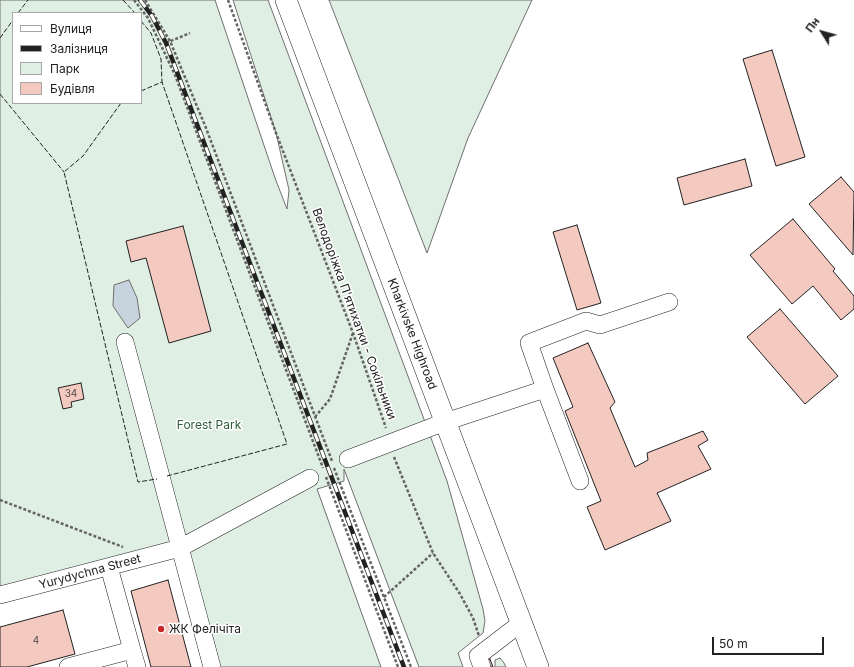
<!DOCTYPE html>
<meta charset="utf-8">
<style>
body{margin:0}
#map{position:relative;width:854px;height:667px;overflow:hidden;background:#fff;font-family:Inter,sans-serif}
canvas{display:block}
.legend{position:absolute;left:12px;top:12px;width:130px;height:92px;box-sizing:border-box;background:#fff;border:1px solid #a7a7a7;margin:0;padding:5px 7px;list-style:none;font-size:12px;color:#222}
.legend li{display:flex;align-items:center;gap:8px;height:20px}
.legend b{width:20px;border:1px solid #a7a7a7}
.north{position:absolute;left:802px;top:12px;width:40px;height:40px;-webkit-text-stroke:3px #fff;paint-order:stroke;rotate:307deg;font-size:11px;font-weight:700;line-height:16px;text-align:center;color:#222}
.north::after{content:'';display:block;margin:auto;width:14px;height:18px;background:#222;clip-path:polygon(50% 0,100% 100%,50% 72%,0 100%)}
.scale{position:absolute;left:712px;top:637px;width:112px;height:18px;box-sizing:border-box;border:2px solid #222;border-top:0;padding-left:5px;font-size:12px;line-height:14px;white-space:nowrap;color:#222;-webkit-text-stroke:3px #fff;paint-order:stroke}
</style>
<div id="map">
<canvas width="854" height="667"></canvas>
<ul class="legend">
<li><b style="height:5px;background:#fff"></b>Вулиця</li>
<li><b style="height:5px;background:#222"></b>Залізниця</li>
<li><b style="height:11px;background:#e0efe3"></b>Парк</li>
<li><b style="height:11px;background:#f3c9c0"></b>Будівля</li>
</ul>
<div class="north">Пн</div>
<div class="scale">50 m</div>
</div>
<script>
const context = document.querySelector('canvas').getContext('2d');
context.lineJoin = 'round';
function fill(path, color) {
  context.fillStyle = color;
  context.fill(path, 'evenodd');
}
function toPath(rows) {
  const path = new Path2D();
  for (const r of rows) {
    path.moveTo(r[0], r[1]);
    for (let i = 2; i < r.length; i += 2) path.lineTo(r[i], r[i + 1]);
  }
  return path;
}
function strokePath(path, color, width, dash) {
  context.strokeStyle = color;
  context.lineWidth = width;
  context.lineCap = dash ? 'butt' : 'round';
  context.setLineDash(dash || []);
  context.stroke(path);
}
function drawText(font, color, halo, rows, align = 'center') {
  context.font = font + ' Inter,sans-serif';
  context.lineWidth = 3;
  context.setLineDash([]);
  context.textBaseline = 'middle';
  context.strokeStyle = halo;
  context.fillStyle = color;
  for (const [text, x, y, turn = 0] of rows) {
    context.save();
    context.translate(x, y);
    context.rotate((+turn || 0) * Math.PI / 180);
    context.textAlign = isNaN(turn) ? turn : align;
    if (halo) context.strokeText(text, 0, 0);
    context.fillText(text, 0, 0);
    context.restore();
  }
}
const green = toPath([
 [0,0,215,0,275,178,287,209,289,190,276,133,233,0,268,0,447,481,483,609,485,621,483,633,458,653,463,667,419,667,344,469,344,481,317,489,381,667,217,667,180,548,0,593,0,0],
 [13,13,141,13,141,103,13,103,13,13],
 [329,0,532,0,468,138,427,253,329,0],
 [500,658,504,663,506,667,495,667,495,660,500,658]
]);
const water = toPath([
 [129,280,137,298,140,318,128,328,113,306,114,285,129,280]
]);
const building = toPath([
 [772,50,805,157,776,166,743,59,772,50],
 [745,159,752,186,684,205,677,178,745,159],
 [841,177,854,192,853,255,809,204,841,177],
 [793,219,835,269,833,271,854,296,854,309,841,320,813,286,792,304,750,255,793,219],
 [577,225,601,303,577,310,553,232,577,225],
 [183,226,211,331,169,343,146,258,131,262,126,241,183,226],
 [780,309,838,376,805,404,747,337,780,309],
 [588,343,615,402,610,408,635,467,648,460,647,453,703,431,708,440,698,446,711,469,657,493,671,521,605,550,587,507,601,501,565,411,573,407,553,358,588,343],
 [81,383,84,399,71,402,72,407,63,409,58,388,81,383],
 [168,580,191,667,151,667,131,591,168,580],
 [63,610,75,654,27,667,0,667,0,627,63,610],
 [490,659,493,667,473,666,490,659]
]);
const path = toPath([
 [134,0,148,18,175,75,323,468],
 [145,0,170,41,206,128,332,461],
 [228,0,276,133,353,333,386,428],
 [166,43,190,33],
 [315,417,330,399,353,333],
 [394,457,433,553,460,594,473,618,479,636],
 [334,468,411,667],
 [326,477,398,667],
 [0,500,123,547],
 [384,597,433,553]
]);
const minor = toPath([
 [125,342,212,667],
 [545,389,529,343,586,321,600,325,669,302],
 [348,459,445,422,545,389,580,481],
 [109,567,132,650],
 [0,595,180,548,310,478],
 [68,667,132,650,137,667],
 [482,667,478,656,521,623]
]);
const major = toPath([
 [286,0,538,667]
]);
const rail = toPath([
 [140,0,152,16,166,43,404,667]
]);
const fence = toPath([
 [123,0,135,13],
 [18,13,28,0],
 [141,21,151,33,161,59,162,82],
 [0,38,13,20],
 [141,91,162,82,287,444,167,476],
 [0,94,64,172],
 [121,103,83,156,64,172,138,482,157,479]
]);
const markers = [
 [161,629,4,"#c62828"]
];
const numberNames = [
 ["34",71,394],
 ["4",36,641]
];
const streetNames = [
 ["Велодоріжка П'ятихатки - Сокільники",354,314,70],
 ["Kharkivske Highroad",412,334,69],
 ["Yurydychna Street",90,572,-15]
];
const parkNames = [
 ["Forest Park",209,425]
];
const poiNames = [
 ["ЖК Фелічіта",169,629]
];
fill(green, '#e0efe3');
strokePath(green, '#6f6f6f', 1);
fill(water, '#c7d3dd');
strokePath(water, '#6f6f6f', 1);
fill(building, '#f3c9c0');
strokePath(building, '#222', 1);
strokePath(minor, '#222', 18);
strokePath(major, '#222', 22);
strokePath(path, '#646464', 2.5, [3, 2]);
strokePath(minor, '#fff', 17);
strokePath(major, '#fff', 21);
strokePath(rail, '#222', 4.5);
strokePath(rail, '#fff', 3, [9]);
strokePath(fence, '#222', 1, [5, 2]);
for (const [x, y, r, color] of markers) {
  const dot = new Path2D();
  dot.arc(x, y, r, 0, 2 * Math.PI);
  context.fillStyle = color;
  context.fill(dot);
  strokePath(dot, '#fff', 1.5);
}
drawText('10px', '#564c4a', null, numberNames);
drawText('12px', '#222', '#fff', streetNames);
drawText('12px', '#2f5e38', '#fff', parkNames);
drawText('12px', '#222', '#fff', poiNames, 'left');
</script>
